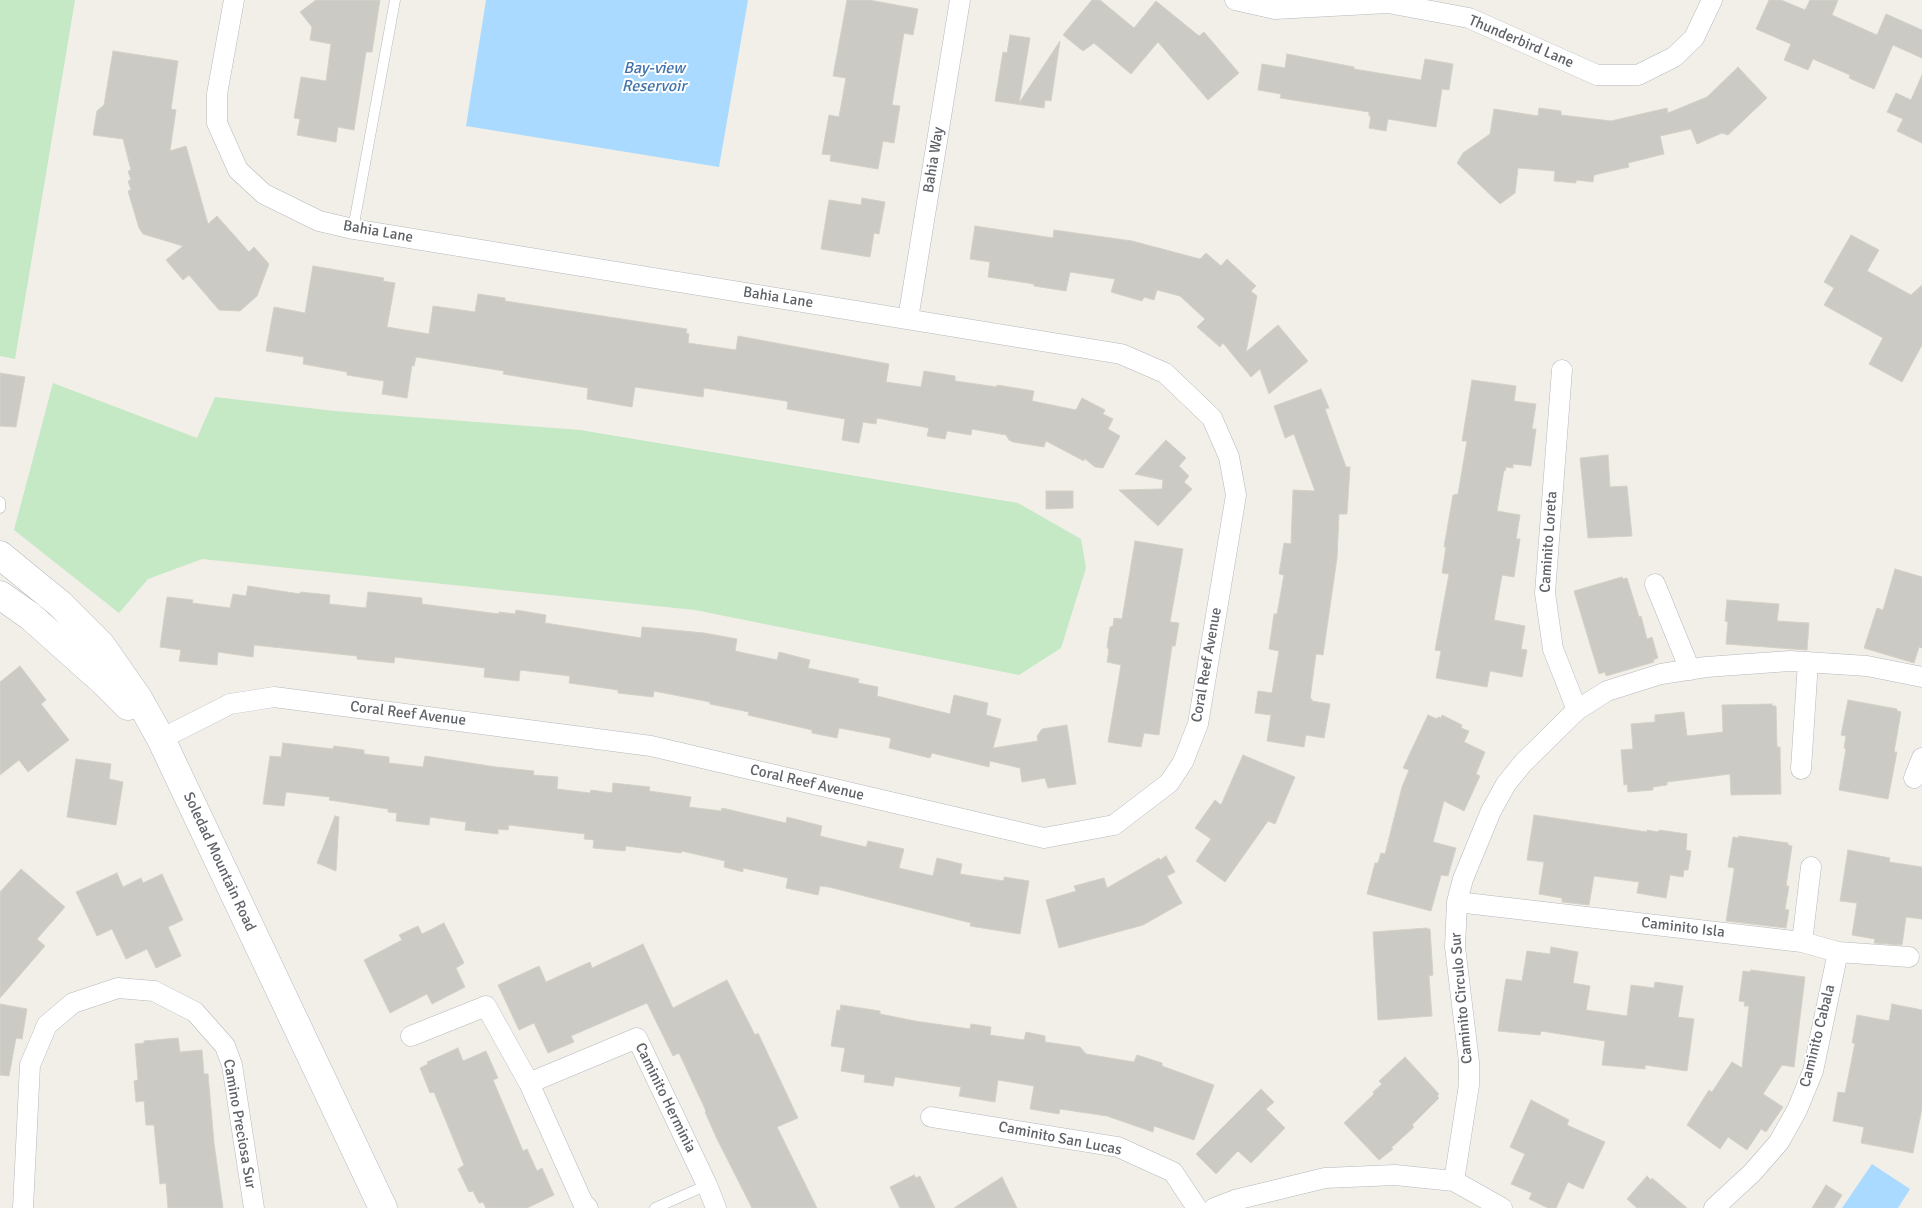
<!DOCTYPE html>
<style>
body{margin:0}
canvas{display:block;background:#f1efe8}
</style>
<canvas width="1922" height="1208"></canvas>
<script>
const context = document.querySelector('canvas').getContext('2d');
context.lineJoin = 'round';
function fill(path, color) {
  context.fillStyle = color;
  context.fill(path, 'evenodd');
}
function toPath(rows) {
  const path = new Path2D();
  for (const r of rows) {
    path.moveTo(r[0], r[1]);
    for (let i = 2; i < r.length; i += 2) path.lineTo(r[i], r[i + 1]);
  }
  return path;
}
function strokePath(path, color, width, dash) {
  context.strokeStyle = color;
  context.lineWidth = width;
  context.lineCap = dash ? 'butt' : 'round';
  context.setLineDash(dash || []);
  context.stroke(path);
}
function drawText(font, color, halo, rows, align = 'center') {
  context.font = font + ' Signika,sans-serif';
  context.lineWidth = 4;
  context.setLineDash([]);
  context.textBaseline = 'middle';
  context.strokeStyle = halo;
  context.fillStyle = color;
  for (const [text, x, y, turn = 0] of rows) {
    context.save();
    context.translate(x, y);
    context.rotate((+turn || 0) * Math.PI / 180);
    context.textAlign = isNaN(turn) ? turn : align;
    if (halo) context.strokeText(text, 0, 0);
    context.fillText(text, 0, 0);
    context.restore();
  }
}
const green = toPath([
 [0,0,75,0,15,359,0,356],
 [53,383,197,438,215,397,334,411,580,430,1018,503,1081,539,1086,568,1061,648,1019,675,695,610,202,559,148,579,119,613,14,530]
]);
const water = toPath([
 [486,0,748,0,719,167,466,126],
 [1872,1164,1910,1189,1898,1208,1842,1208]
]);
const building = toPath([
 [316,0,380,0,372,52,366,52,354,130,338,127,336,142,297,135,300,119,294,118,301,77,326,81,331,44,310,40,312,27,300,12,316,0],
 [847,0,869,0,918,9,913,35,904,33,892,105,900,106,894,143,883,141,878,169,830,161,831,155,822,154,829,115,839,117,846,78,833,76,847,0],
 [1092,0,1100,0,1134,28,1156,1,1199,36,1204,32,1239,73,1208,100,1158,42,1131,74,1094,43,1083,51,1063,35,1092,0],
 [1769,0,1781,0,1805,10,1810,0,1838,0,1832,15,1877,35,1886,14,1922,30,1922,58,1893,45,1874,89,1849,78,1850,75,1813,59,1808,70,1784,60,1791,44,1756,29,1769,0],
 [1010,35,1030,38,1019,103,1060,41,1051,101,1045,100,1044,108,995,101,1003,52,1007,53,1010,35],
 [113,51,178,61,171,109,176,110,170,151,186,146,208,224,217,216,249,252,254,247,269,264,257,296,240,311,219,310,189,275,183,280,166,260,183,246,143,234,139,228,128,191,131,190,128,181,131,180,128,171,131,170,123,139,93,135,97,111,104,105,113,51],
 [1287,54,1354,67,1354,69,1421,80,1425,59,1453,64,1449,90,1442,89,1436,127,1388,119,1386,131,1369,128,1371,116,1369,116,1369,112,1280,98,1281,94,1258,90,1262,64,1285,68,1287,54],
 [1738,67,1767,98,1728,135,1722,133,1697,144,1691,129,1660,136,1664,154,1628,163,1629,167,1594,175,1593,182,1576,180,1576,183,1554,181,1555,171,1518,168,1515,193,1500,204,1457,163,1463,153,1490,134,1494,109,1538,116,1539,108,1561,111,1561,115,1611,121,1667,108,1668,113,1707,97,1738,67],
 [1922,75,1922,143,1897,131,1903,119,1887,112,1896,93,1911,100,1922,75],
 [862,198,885,202,879,234,874,233,870,257,821,249,829,200,861,205,862,198],
 [975,226,1053,238,1054,230,1132,241,1200,259,1206,253,1221,266,1227,259,1256,286,1251,291,1257,296,1246,352,1278,325,1308,361,1269,394,1260,369,1251,377,1223,343,1220,347,1197,327,1205,319,1180,296,1157,290,1154,300,1144,297,1142,301,1111,292,1115,279,1070,272,1066,291,1034,286,1034,284,988,277,990,262,970,259,975,226],
 [1851,235,1879,250,1867,271,1911,295,1922,285,1922,345,1902,382,1869,364,1883,338,1824,305,1834,288,1824,282,1851,235],
 [313,266,384,278,383,281,395,283,387,327,429,334,433,306,475,312,478,294,505,298,505,301,687,329,686,333,689,334,688,343,736,350,738,336,889,364,886,382,921,387,924,371,955,376,955,381,997,387,997,385,1034,391,1032,401,1076,410,1082,398,1105,410,1103,414,1113,419,1108,429,1120,436,1103,468,1095,467,1084,458,1084,461,1046,441,1044,447,1013,442,1009,440,1006,435,972,429,971,435,947,431,945,439,927,436,929,428,877,418,876,424,863,422,859,443,842,440,845,419,787,409,788,402,786,401,704,388,703,397,635,387,632,407,587,399,588,388,503,374,504,371,416,357,414,366,412,365,407,398,382,394,384,381,347,375,347,372,303,364,304,357,266,351,274,307,305,313,313,266],
 [0,373,25,377,16,427,0,426,0,373],
 [1472,380,1516,386,1514,401,1536,404,1532,429,1536,429,1531,466,1513,464,1513,468,1506,467,1505,471,1504,470,1497,511,1520,515,1516,539,1520,539,1514,577,1502,575,1494,620,1525,626,1521,649,1527,650,1522,677,1490,671,1487,687,1436,678,1441,651,1435,650,1449,574,1442,573,1446,547,1444,547,1453,495,1458,494,1467,441,1462,441,1472,380],
 [1321,389,1329,408,1325,409,1346,467,1350,467,1347,514,1339,514,1337,558,1323,655,1316,654,1310,699,1312,699,1312,701,1330,704,1324,738,1306,735,1304,747,1267,741,1271,715,1255,713,1258,691,1272,693,1279,651,1269,649,1274,614,1277,614,1284,575,1279,574,1284,543,1291,544,1293,490,1315,491,1294,434,1285,438,1274,406,1321,389],
 [1166,440,1186,458,1179,466,1189,476,1184,482,1192,489,1158,526,1119,490,1162,489,1163,480,1135,474,1166,440],
 [1608,455,1610,487,1627,486,1632,536,1588,538,1580,458,1608,455],
 [1046,491,1073,491,1073,508,1046,509,1046,491],
 [1135,541,1183,549,1170,622,1179,623,1175,646,1172,646,1159,735,1144,733,1141,747,1108,742,1121,665,1107,662,1109,650,1107,647,1110,627,1113,626,1114,618,1122,619,1135,541],
 [1895,569,1922,577,1922,648,1919,647,1914,663,1864,648,1877,608,1883,610,1895,569],
 [1622,577,1623,579,1627,578,1639,617,1641,616,1647,639,1652,637,1658,658,1653,660,1654,662,1606,676,1605,672,1599,674,1574,591,1622,577],
 [248,586,300,594,300,592,330,595,329,604,366,608,368,592,422,598,422,604,499,614,499,612,515,614,516,610,546,615,545,623,641,638,642,627,704,633,737,639,735,651,777,660,779,652,810,660,808,668,859,679,858,683,878,687,877,696,950,714,954,695,988,703,986,715,1001,719,993,748,1038,741,1037,736,1042,729,1067,725,1076,784,1048,788,1045,778,1022,782,1020,768,990,761,989,767,932,753,930,758,889,748,891,738,839,728,837,738,812,733,812,730,748,715,749,712,710,704,710,702,654,691,653,697,618,693,618,690,569,683,570,676,520,670,519,681,484,677,485,668,395,657,394,663,357,659,357,656,254,645,253,657,218,652,217,665,179,661,181,650,160,647,167,597,193,600,192,603,230,608,233,594,246,596,248,586],
 [1727,600,1779,604,1777,621,1809,623,1807,650,1726,644,1728,622,1725,621,1727,600],
 [20,666,46,700,41,704,69,740,28,772,19,760,0,775,0,682,20,666],
 [1848,700,1897,709,1897,711,1901,712,1894,752,1897,752,1888,799,1839,790,1846,749,1844,748,1846,736,1841,735,1848,700],
 [1772,704,1772,706,1776,706,1777,747,1780,747,1781,794,1731,795,1730,774,1667,782,1667,785,1653,787,1653,790,1628,792,1627,784,1624,785,1621,750,1633,749,1631,724,1655,722,1655,715,1684,712,1687,736,1723,732,1722,705,1772,704],
 [1428,715,1437,719,1438,717,1441,718,1442,715,1462,725,1461,728,1469,731,1464,742,1485,752,1476,774,1480,776,1464,811,1444,801,1433,842,1456,848,1448,876,1441,875,1431,911,1367,894,1375,863,1378,863,1381,853,1385,854,1402,787,1409,770,1403,768,1428,715],
 [283,743,333,749,334,746,364,750,364,754,389,757,389,763,423,767,425,756,496,767,534,771,533,775,558,777,557,789,590,793,591,790,612,793,613,783,650,787,649,791,691,797,689,807,721,811,722,808,786,823,787,817,822,826,820,836,866,847,868,841,904,849,899,868,933,876,937,858,962,864,960,874,1004,881,1004,877,1029,881,1020,934,970,926,971,923,829,887,820,886,818,895,786,888,788,878,743,868,743,872,724,867,725,861,682,851,681,853,626,846,625,851,593,848,594,840,584,839,585,834,509,825,508,830,498,829,498,834,465,830,466,822,430,817,429,825,396,821,397,813,388,812,388,809,329,800,330,797,286,792,284,806,263,804,270,756,281,757,283,743],
 [1243,755,1295,777,1275,824,1268,821,1225,882,1196,861,1211,839,1195,828,1215,800,1221,805,1243,755],
 [76,759,111,764,109,779,123,782,116,825,67,817,76,759],
 [1534,815,1647,832,1647,830,1658,832,1659,830,1687,834,1686,850,1691,851,1688,870,1684,870,1683,877,1670,875,1666,898,1637,893,1639,882,1594,876,1589,905,1562,902,1562,898,1539,894,1544,862,1527,860,1534,815],
 [335,816,339,817,336,871,317,863,335,816],
 [1739,836,1788,843,1788,845,1792,846,1786,886,1789,886,1785,909,1789,910,1786,928,1726,921,1734,871,1734,868,1728,867,1733,837,1738,838,1739,836],
 [1848,850,1890,858,1889,862,1922,867,1922,919,1906,917,1902,945,1874,943,1875,939,1852,935,1857,903,1840,901,1848,850],
 [1166,856,1175,872,1167,876,1182,903,1143,925,1059,948,1046,900,1076,891,1074,886,1104,878,1107,888,1159,858,1160,860,1166,856],
 [21,869,65,907,37,939,45,946,0,998,0,892,21,869],
 [117,873,123,887,141,878,143,883,162,874,183,920,168,927,181,956,156,968,147,949,126,959,112,929,97,936,76,892,117,873],
 [444,923,464,963,456,968,465,987,432,1004,427,994,390,1013,364,960,402,940,399,935,418,926,422,934,444,923],
 [1427,928,1427,929,1430,929,1433,975,1429,976,1432,1016,1378,1020,1373,932,1427,928],
 [643,944,673,1008,727,980,755,1035,758,1033,798,1118,777,1127,817,1208,752,1208,716,1137,705,1112,706,1111,679,1053,673,1056,647,1003,571,1036,574,1042,548,1053,534,1023,519,1030,498,985,539,966,546,982,590,962,592,968,643,944],
 [1551,947,1578,952,1573,983,1590,986,1586,1010,1627,1016,1631,985,1654,988,1655,982,1683,986,1678,1017,1694,1019,1687,1071,1645,1065,1645,1069,1602,1065,1605,1041,1541,1031,1540,1035,1498,1031,1506,979,1522,981,1527,951,1550,954,1551,947],
 [1751,970,1805,977,1794,1067,1782,1065,1763,1094,1783,1107,1766,1132,1761,1129,1747,1150,1728,1137,1720,1149,1687,1125,1709,1090,1712,1092,1732,1062,1742,1068,1749,1006,1744,1006,1745,1002,1739,1001,1743,971,1750,972,1751,970],
 [0,1004,27,1009,22,1039,16,1038,9,1076,0,1075,0,1004],
 [1892,1004,1922,1010,1922,1108,1913,1153,1861,1143,1864,1127,1833,1121,1838,1092,1845,1093,1855,1043,1852,1043,1857,1015,1889,1021,1892,1004],
 [841,1005,880,1011,880,1014,915,1021,970,1029,971,1024,991,1027,990,1035,1024,1040,1026,1032,1045,1036,1045,1042,1080,1047,1086,1054,1134,1062,1137,1055,1162,1063,1162,1066,1214,1085,1194,1140,1154,1126,1153,1132,1107,1116,1060,1109,1059,1114,1030,1109,1034,1086,998,1080,995,1102,959,1096,961,1087,895,1077,893,1086,864,1082,865,1075,841,1071,845,1048,831,1046,837,1010,840,1011,841,1005],
 [178,1038,180,1052,202,1050,204,1074,208,1074,214,1143,223,1208,168,1208,166,1183,160,1184,154,1125,146,1125,144,1101,136,1102,134,1081,138,1080,135,1044,144,1043,144,1041,178,1038],
 [458,1048,463,1061,486,1051,498,1078,493,1080,523,1151,527,1149,537,1171,542,1168,554,1195,527,1208,486,1208,483,1202,479,1203,473,1191,469,1192,458,1169,464,1165,434,1092,430,1093,420,1068,428,1064,427,1062,458,1048],
 [1405,1057,1439,1094,1437,1096,1439,1098,1412,1125,1414,1127,1391,1148,1393,1149,1379,1160,1344,1123,1374,1094,1373,1092,1382,1084,1379,1081,1405,1057],
 [1261,1089,1274,1102,1266,1109,1285,1128,1251,1163,1238,1151,1216,1174,1196,1154,1261,1089],
 [1531,1100,1569,1120,1567,1125,1605,1142,1583,1189,1568,1182,1556,1208,1548,1208,1529,1199,1532,1193,1511,1184,1525,1154,1510,1147,1531,1100],
 [914,1175,916,1178,920,1176,935,1208,900,1208,890,1187,914,1175],
 [1647,1176,1651,1180,1652,1178,1687,1208,1637,1208,1627,1199,1647,1176],
 [1002,1177,1017,1208,954,1208,1002,1177],
 [1826,1185,1842,1195,1834,1208,1812,1208,1826,1185]
]);
const lane = toPath([
 [353,229,395,0],
 [0,502,0,508],
 [655,1208,707,1185]
]);
const street = toPath([
 [1235,0,1275,9,1388,3,1469,18,1597,75,1638,75,1674,57,1694,38,1712,0],
 [908,319,960,0],
 [1562,370,1545,593,1553,649,1577,710],
 [1655,584,1690,670],
 [161,739,230,704,274,697,651,746,1044,838,1114,825,1169,783,1183,762,1198,724,1236,495,1229,457,1212,418,1165,373,1121,354,353,229,319,221,264,194,238,170,217,123,217,94,234,0],
 [1801,769,1808,662],
 [1914,778,1922,758],
 [1457,902,1802,942,1838,952,1909,957],
 [1802,942,1811,867],
 [411,1036,486,1006,529,1083,583,1203,588,1208],
 [529,1083,637,1038,707,1185,716,1208],
 [931,1117,1118,1147,1173,1172,1197,1208],
 [1454,1181,1469,1085,1469,1062,1455,947,1457,902,1463,879,1491,811,1506,784,1523,763,1577,710,1607,691,1661,674,1706,667,1790,661,1867,666,1922,677],
 [23,1208,30,1065,47,1025,73,1003,118,988,154,991,195,1012,225,1046,232,1065,254,1208],
 [1214,1208,1235,1200,1325,1178,1395,1175,1454,1181,1502,1208],
 [1714,1208,1752,1173,1779,1142,1797,1110,1813,1071,1838,952]
]);
const secondary = toPath([
 [0,555,60,604,101,645,138,698,161,739,383,1208],
 [0,595,30,616,104,682,128,706]
]);
const streetNames = [
 ["Thunderbird Lane",1521,42,23],
 ["Bahia Way",934,160,-81],
 ["Bahia Lane",378,232,10],
 ["Bahia Lane",778,298,9],
 ["Caminito Loreta",1549,542,-86],
 ["Coral Reef Avenue",1207,665,-80],
 ["Coral Reef Avenue",408,714,7],
 ["Coral Reef Avenue",807,783,13],
 ["Soledad Mountain Road",219,862,65],
 ["Caminito Isla",1683,928,7],
 ["Caminito Circulo Sur",1462,998,-95],
 ["Caminito Cabala",1818,1036,-76],
 ["Caminito Herminia",665,1098,64],
 ["Camino Preciosa Sur",239,1124,80],
 ["Caminito San Lucas",1060,1139,11]
];
const waterNames = [
 ["Bay-view",654,69],
 ["Reservoir",654,87]
];
fill(green, '#c5e8c5');
fill(water, '#aadaff');
fill(building, '#cccac5');
strokePath(building, '#d6d1c6', 1);
strokePath(lane, '#b5b8bc', 11);
strokePath(street, '#b5b8bc', 21);
strokePath(secondary, '#b6babf', 29);
strokePath(lane, '#fff', 10);
strokePath(street, '#fff', 20);
strokePath(secondary, '#fff', 28);
drawText('15px', '#5f6368', '#fff', streetNames);
drawText('italic 16px', '#4174aa', '#fff', waterNames);
</script>
